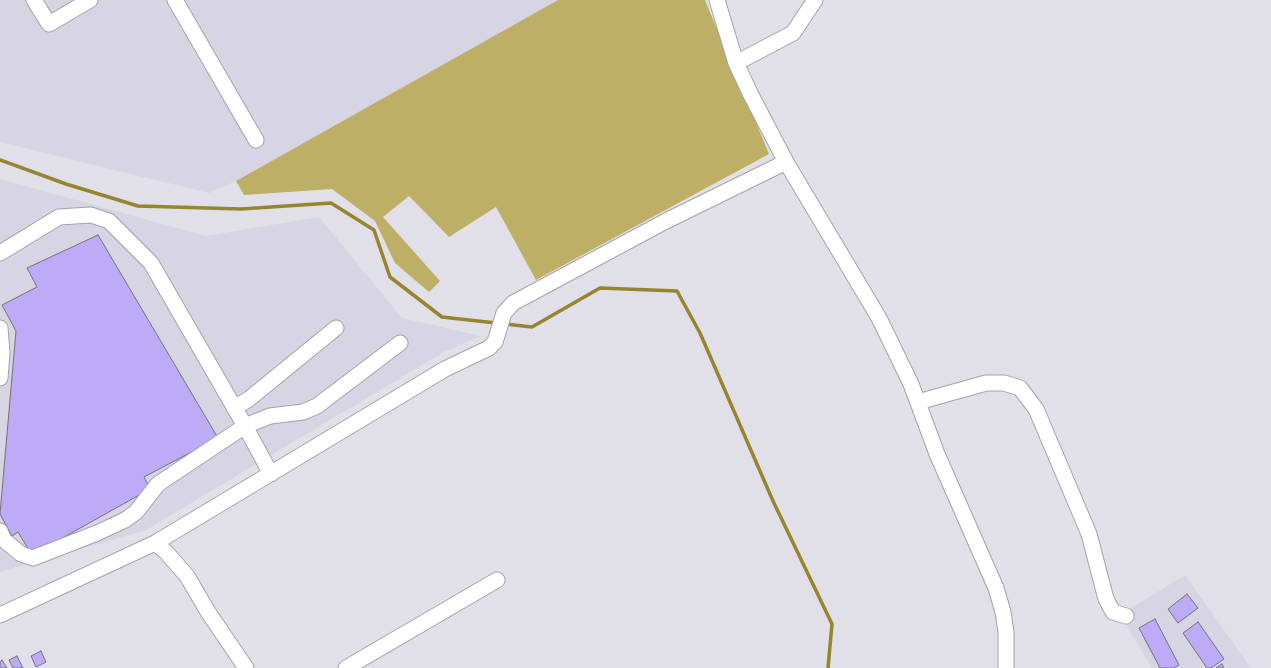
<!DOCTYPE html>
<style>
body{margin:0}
canvas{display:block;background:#e1e0e8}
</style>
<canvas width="1271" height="668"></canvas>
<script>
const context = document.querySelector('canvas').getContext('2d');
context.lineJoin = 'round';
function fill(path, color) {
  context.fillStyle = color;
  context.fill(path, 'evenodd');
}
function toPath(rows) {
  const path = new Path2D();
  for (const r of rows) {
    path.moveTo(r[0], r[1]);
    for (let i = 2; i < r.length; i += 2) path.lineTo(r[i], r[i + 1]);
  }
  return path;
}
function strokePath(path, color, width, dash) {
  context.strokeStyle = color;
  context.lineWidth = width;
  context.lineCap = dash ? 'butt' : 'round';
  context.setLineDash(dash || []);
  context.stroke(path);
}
const built = toPath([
 [0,0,558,0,236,181,209,193,0,142],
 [0,179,206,236,319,217,402,318,481,336,444,352,146,530,0,572],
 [1185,575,1251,668,1152,668,1120,615]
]);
const green = toPath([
 [558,0,705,0,769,154,536,280,496,207,449,237,409,196,383,217,440,281,429,292,395,263,375,221,332,189,244,195,236,181]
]);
const stream = toPath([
 [0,160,66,184,138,206,241,209,331,203,374,230,390,277,442,317,496,323],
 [505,324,532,327,600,288,677,291,700,333,773,501,832,624,828,668]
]);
const building = toPath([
 [98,235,218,438,144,477,150,489,32,555,18,532,12,536,0,514,16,331,2,305,37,287,27,268,98,235],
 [1187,594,1198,608,1178,623,1168,609,1187,594],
 [1155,619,1179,665,1174,668,1160,668,1139,628,1155,619],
 [1198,622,1224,659,1211,668,1207,668,1183,633,1198,622],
 [41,651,46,662,36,667,31,656,41,651],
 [17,656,23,668,13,668,9,660,17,656],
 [2,660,7,668,0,668,0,662,2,660],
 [1222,664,1224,668,1216,668,1222,664]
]);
const minor = toPath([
 [34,0,49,24,90,0],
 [175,0,256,140],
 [717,0,736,63,751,95,786,162,879,318,911,384,937,454,996,588,1003,612,1006,632,1006,668],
 [736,63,793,33,815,0],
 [0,253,59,217,91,215,109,221,151,263,245,426,271,474],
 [0,328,2,353,0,378],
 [918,402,986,383,1004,383,1020,388,1036,409,1089,534,1106,599,1113,612,1126,616],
 [234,408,249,399,336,328],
 [0,531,4,540,21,554,33,558,97,533,125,520,136,512,158,484,245,426,270,416,303,412,317,406,400,343],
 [155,543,166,552,187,576,208,612,246,668],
 [0,615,155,543,445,369,489,348,495,342,504,313,513,303,666,221,786,162],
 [346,668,497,580]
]);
fill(built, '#d7d4e3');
fill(green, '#beaf67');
strokePath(stream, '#95852e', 3.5);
fill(building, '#beabf7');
strokePath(building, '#737279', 1);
strokePath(minor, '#a3a2a9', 17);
strokePath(minor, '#fff', 15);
</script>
